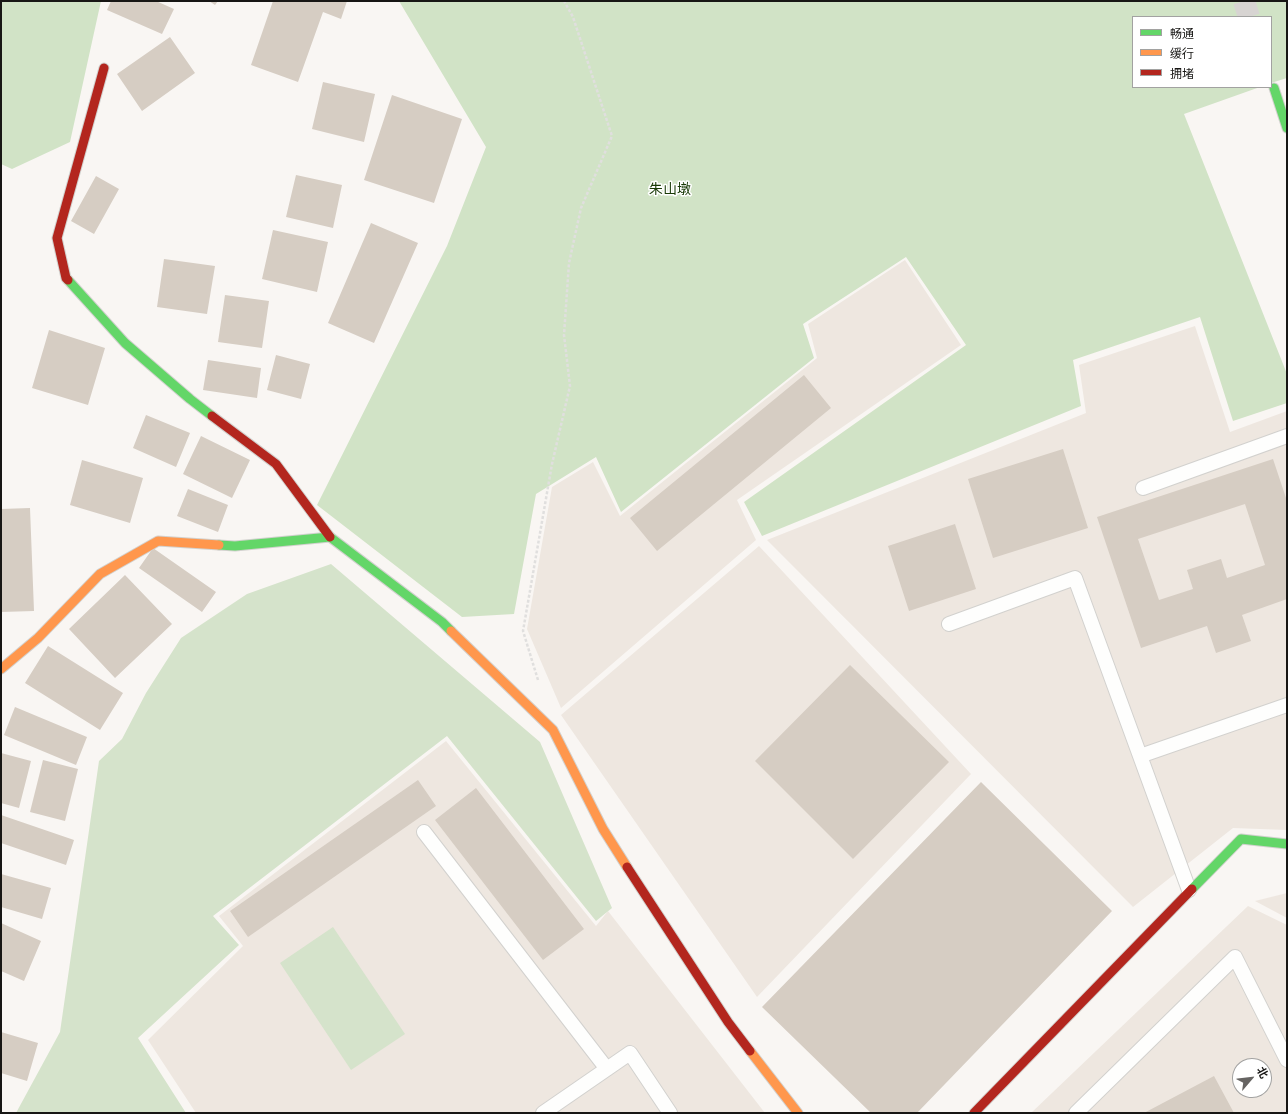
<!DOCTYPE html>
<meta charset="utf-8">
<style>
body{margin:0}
#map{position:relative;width:1288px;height:1114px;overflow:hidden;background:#f9f6f3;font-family:Roboto,"Noto Sans SC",sans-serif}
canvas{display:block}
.frame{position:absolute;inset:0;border:2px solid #171614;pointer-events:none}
.legend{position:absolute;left:1132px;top:16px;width:140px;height:72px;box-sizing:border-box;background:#fff;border:1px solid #a2a2a1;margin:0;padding:5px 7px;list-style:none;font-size:12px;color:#171614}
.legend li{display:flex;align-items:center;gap:8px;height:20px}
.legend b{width:20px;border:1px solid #a2a2a1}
.north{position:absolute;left:1232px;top:1058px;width:40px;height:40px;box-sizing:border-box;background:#fff;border:1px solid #a2a2a1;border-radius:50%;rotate:62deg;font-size:11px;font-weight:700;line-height:16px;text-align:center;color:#171614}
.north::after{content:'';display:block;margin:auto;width:14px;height:18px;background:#666462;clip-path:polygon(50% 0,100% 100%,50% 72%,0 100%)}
</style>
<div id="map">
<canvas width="1288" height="1114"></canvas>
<div class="frame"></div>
<ul class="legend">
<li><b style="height:5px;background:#63d668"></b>畅通</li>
<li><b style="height:5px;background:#ff974d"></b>缓行</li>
<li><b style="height:5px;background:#b3261e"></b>拥堵</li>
</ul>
<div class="north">北</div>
</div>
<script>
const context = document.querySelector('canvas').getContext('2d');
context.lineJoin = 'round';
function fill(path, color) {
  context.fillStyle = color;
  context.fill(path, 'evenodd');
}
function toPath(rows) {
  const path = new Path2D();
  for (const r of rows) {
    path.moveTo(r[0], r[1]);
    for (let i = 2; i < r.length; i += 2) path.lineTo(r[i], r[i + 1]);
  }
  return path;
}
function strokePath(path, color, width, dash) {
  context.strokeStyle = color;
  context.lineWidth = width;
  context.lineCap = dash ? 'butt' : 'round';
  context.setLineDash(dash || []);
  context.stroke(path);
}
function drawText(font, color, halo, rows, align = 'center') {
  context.font = font + ' Roboto,"Noto Sans SC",sans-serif';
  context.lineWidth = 3;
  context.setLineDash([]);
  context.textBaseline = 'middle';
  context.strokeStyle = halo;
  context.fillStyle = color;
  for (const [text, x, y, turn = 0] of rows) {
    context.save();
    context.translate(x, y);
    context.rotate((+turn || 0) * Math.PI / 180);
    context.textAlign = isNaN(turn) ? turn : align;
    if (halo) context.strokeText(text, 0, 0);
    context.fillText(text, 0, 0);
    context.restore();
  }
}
const built = toPath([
 [905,260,961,345,737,500,756,540,561,708,527,629,552,487,593,462,620,516,817,358,808,324],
 [1195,326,1230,432,1287,411,1287,830,1233,828,1133,907,767,540,1086,413,1079,365],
 [759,546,971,774,757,997,561,715],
 [446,741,596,926,608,911,765,1113,196,1113,148,1040,243,946,219,916],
 [1287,893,1287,918,1255,901],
 [1248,906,1287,925,1287,1113,1031,1113],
 [1240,1066,1264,1066,1264,1090,1240,1090]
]);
const green = toPath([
 [331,564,540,742,612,908,596,921,447,736,213,916,239,945,138,1038,186,1113,16,1113,60,1032,99,761,122,739,146,693,181,638,247,594],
 [333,927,405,1034,351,1070,280,963]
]);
const forest = toPath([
 [1,1,101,1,70,142,12,169,1,164],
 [399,1,1287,1,1287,78,1271,83,1271,17,1133,17,1133,87,1260,87,1184,114,1287,374,1287,403,1233,421,1200,317,1073,360,1081,406,762,536,744,502,966,345,906,257,803,324,814,358,621,512,596,457,536,494,514,614,462,617,317,505,447,246,486,147]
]);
const building = toPath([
 [111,1,156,1,174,9,162,34,107,10],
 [209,1,218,1,215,5],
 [273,1,347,1,341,19,323,12,298,82,251,65],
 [170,37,195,73,142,111,117,74],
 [323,82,375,94,364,142,312,129],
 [392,95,462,119,434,203,364,180],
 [296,175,342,185,333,228,286,217],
 [96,176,119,189,94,234,71,221],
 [371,223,418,243,374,343,328,323],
 [273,230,328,242,317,292,262,279],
 [164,259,215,266,207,314,157,307],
 [225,295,269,301,262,348,218,342],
 [49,330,105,348,88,405,32,388],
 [276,355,310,364,301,399,267,390],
 [208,360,261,368,257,398,203,390],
 [804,375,831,408,657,551,630,518],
 [146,415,190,433,176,467,133,448],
 [201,436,250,460,232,498,183,474],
 [1063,449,1088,528,993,558,968,479],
 [1273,459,1287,501,1287,599,1242,615,1251,641,1216,653,1207,626,1141,648,1097,517],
 [1245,504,1265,565,1227,578,1221,559,1187,570,1193,589,1159,600,1138,539],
 [82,460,143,478,130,523,70,505],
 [188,489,228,505,218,532,177,516],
 [30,508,34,611,1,612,1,509],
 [955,524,976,589,909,611,888,546],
 [153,548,216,592,202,612,139,568],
 [125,575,172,624,115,678,69,629],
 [48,646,123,693,100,730,25,683],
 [850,665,949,762,853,859,755,761],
 [15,707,87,737,76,765,4,735],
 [1,753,31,761,19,808,1,803],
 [43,760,78,769,65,821,30,812],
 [418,780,436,806,248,937,230,911],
 [981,782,1112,911,917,1113,871,1113,762,1007],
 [476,788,584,929,543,960,435,820],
 [1,815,74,840,66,865,1,843],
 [1,874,51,888,42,919,1,907],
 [1,923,41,941,24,981,1,971],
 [1,1032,38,1043,27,1081,1,1073],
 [1214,1076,1234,1113,1144,1113]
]);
const primaryTunnel = toPath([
 [1244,1,1249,17]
]);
const path = toPath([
 [538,680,523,631,552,464,570,386,564,335,569,263,581,208,612,136,573,17,564,1]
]);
const lane = toPath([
 [1143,488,1287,436],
 [949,624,1075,578,1189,890],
 [1140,756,1287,705],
 [424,832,607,1069],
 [543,1113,630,1053,670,1113],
 [1076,1113,1235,957,1287,1060]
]);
const fast = toPath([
 [1274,88,1287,128],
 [68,280,125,343,190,399,212,416],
 [219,545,235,546,330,537,442,622,451,631],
 [1192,889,1241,839,1287,844]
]);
const slow = toPath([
 [451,631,553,730,603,829,627,867],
 [1,669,38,638,100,574,158,541,219,545],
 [750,1051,798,1113]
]);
const jam = toPath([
 [68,280,66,278,57,238,104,68],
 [212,416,276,464,330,537],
 [627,867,728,1022,750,1051],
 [974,1113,1192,889]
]);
const parkNames = [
 ["朱山墩",670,190]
];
fill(built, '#eee7e0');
fill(green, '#d5e3cb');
fill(forest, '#d1e3c6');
fill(building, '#d6cdc3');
strokePath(primaryTunnel, '#d7d4d2', 22, [22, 11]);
strokePath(lane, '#d2d1ce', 16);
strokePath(fast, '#d2d1ce', 11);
strokePath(slow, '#d2d1ce', 11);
strokePath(jam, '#d2d1ce', 11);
strokePath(path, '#e0dfde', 2.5, [3, 2]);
strokePath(lane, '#fefefd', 14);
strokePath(fast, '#63d668', 9);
strokePath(slow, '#ff974d', 9);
strokePath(jam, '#b3261e', 9);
drawText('14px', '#183905', '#fff', parkNames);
</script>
